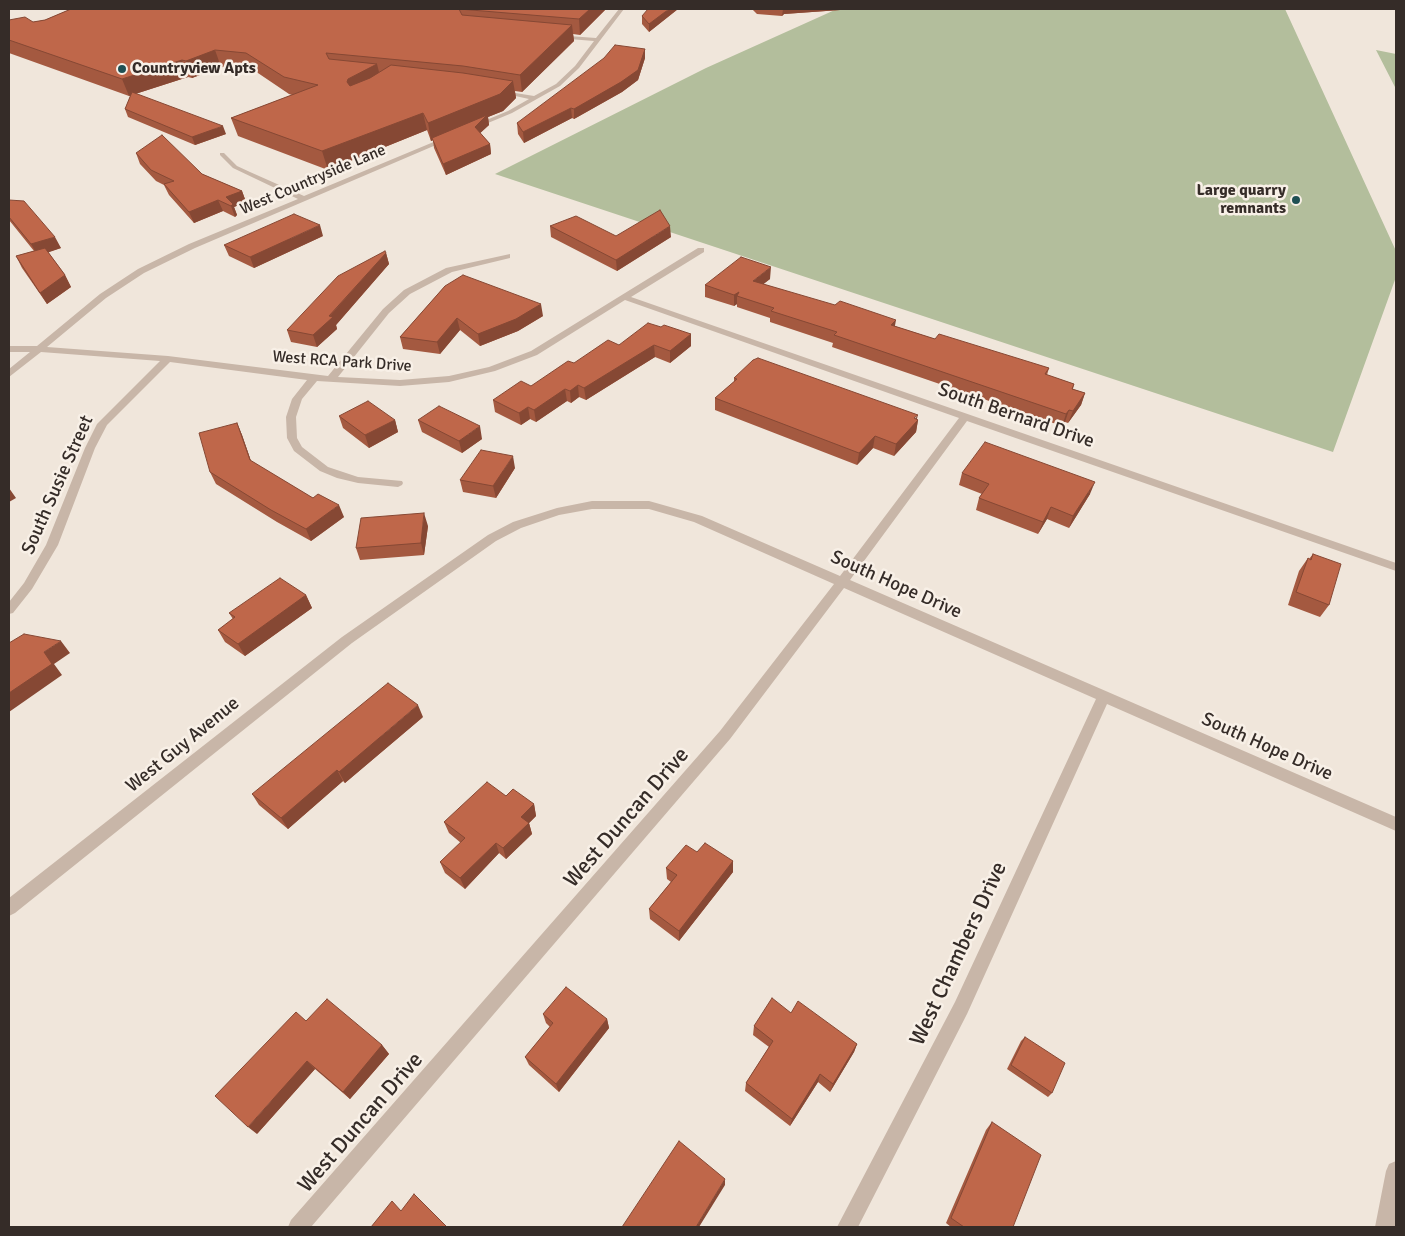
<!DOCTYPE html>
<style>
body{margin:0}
#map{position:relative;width:1405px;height:1236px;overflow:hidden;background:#f0e6db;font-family:Signika,sans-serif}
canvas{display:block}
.frame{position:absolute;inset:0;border:10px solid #352c28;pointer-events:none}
</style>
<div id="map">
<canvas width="1405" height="1236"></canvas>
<div class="frame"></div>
</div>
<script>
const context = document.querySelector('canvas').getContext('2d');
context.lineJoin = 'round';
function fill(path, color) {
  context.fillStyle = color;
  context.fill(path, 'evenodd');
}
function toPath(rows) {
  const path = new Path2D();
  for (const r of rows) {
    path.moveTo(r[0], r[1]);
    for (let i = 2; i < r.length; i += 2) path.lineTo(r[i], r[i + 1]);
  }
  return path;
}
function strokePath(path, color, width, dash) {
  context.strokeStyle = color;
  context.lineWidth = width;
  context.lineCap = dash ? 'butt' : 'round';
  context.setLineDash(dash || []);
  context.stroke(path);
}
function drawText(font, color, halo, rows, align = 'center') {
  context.font = font + ' Signika,sans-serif';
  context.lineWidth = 5;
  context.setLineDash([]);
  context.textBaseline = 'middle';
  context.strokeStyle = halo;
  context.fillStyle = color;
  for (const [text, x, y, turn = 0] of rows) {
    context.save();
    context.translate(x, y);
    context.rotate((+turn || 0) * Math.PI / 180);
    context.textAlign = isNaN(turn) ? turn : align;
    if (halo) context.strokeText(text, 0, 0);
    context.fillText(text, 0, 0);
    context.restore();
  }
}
const green = toPath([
 [837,9,1285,9,1396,251,1396,277,1333,452,495,174,706,68],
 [1376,50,1396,54,1396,89]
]);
const minor = toPath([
 [619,9,624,9,579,68,560,86,512,113,476,128,472,128,472,126,508,111,529,99,497,92,497,90,534,96,556,84,575,66,594,41,557,38,555,35,596,38,619,9],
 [448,136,451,138,450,139,195,248,144,273,106,298,47,347,168,356,328,376,383,309,404,290,446,268,510,254,510,258,452,272,410,294,389,313,338,377,400,380,449,376,489,367,531,351,698,248,704,248,704,252,631,297,1396,563,1396,571,967,421,850,580,1396,817,1396,831,1107,704,967,1014,858,1227,837,1227,955,1002,1096,699,844,588,730,739,311,1227,288,1227,291,1220,720,731,834,584,694,522,649,509,592,509,559,515,521,528,496,541,352,643,15,913,9,916,9,898,342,637,488,535,513,522,557,508,592,501,649,501,702,516,840,576,959,418,625,300,537,355,495,371,449,382,400,386,317,381,302,399,296,417,297,438,302,447,328,467,358,477,402,481,403,483,402,485,398,487,358,483,337,478,320,471,294,451,287,438,286,417,292,399,307,380,170,362,107,425,95,448,58,545,32,589,13,613,9,614,9,602,24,583,46,545,85,448,97,424,160,361,41,352,9,377,9,369,30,352,9,352,9,346,37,346,100,294,138,269,189,244,298,199,233,168,220,155,220,153,224,153,237,166,250,172,304,196,448,136],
 [1396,1161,1395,1227,1375,1227,1386,1171,1389,1164,1396,1161]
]);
const wall = toPath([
 [71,9,606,9,580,35,573,34,574,41,522,92,515,91,516,98,503,111,488,117,489,125,480,133,490,144,491,154,446,175,434,148,433,140,431,141,427,130,328,170,238,136,231,118,292,95,289,94,252,69,221,67,192,78,188,77,135,94,226,134,195,145,128,117,125,109,131,95,129,96,9,53,9,20,33,22,45,20],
 [678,9,649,32,642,24,642,16],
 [752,9,854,9,784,14,782,16,757,14],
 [645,49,645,58,638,80,622,92,574,119,572,118,524,143,518,134,517,123],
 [136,153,202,174,242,191,246,202,234,207,237,215,235,217,223,211,194,223,169,195,164,185,156,181,140,164],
 [9,200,61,248,48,252,65,275,71,287,47,304,22,268,16,256,34,251,9,220],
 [550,226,616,236,671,237,617,271,551,237],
 [323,236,254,268,229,256,224,245],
 [386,253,389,264,336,325,337,329,317,347,291,342,287,330],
 [770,279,763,284,935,339,1049,368,1047,375,1074,384,1073,389,1085,393,1081,405,1068,423,1065,422,1062,426,832,347,833,343,770,322,770,318,737,307,737,304,734,306,705,297,705,285],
 [445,286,543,316,518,331,480,346,460,330,440,354,403,349,400,337],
 [661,327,691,334,691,346,670,363,655,357,586,400,579,397,571,403,567,401,536,422,530,419,521,425,495,412,493,400,531,386,619,345],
 [734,378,917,419,918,420,916,432,894,456,873,448,857,465,715,410,715,398,734,382],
 [339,416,395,420,398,432,369,448,343,428],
 [418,420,482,439,462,453,422,432],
 [237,423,242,435,251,461,344,517,311,541,277,522,216,484,210,472],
 [515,468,496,498,463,492,460,480],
 [962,473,1090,494,1069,528,1047,519,1038,534,976,510,979,498,982,494,959,485],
 [428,526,424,555,360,560,356,548],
 [1313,554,1329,605,1320,617,1288,605,1299,571,1308,558,1309,559],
 [306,595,312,608,245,656,225,642,218,630,233,619,229,613],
 [423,717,345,783,343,781,288,829,259,805,252,794],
 [506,796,534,804,536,816,529,823,532,834,506,859,499,853,465,889,445,873,440,862,461,843,449,833,444,822],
 [697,852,733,861,733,872,679,941,650,919,649,909,671,882,667,879,666,868],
 [791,1013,857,1044,854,1052,830,1092,818,1082,790,1126,745,1091,746,1083,769,1047,753,1035,754,1026],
 [543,1014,607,1019,609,1028,559,1092,529,1065,525,1057,550,1027,546,1023],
 [306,1021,382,1045,389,1054,350,1099,315,1069,257,1134],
 [1025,1037,1052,1093,1048,1097,1007,1069,1021,1041],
 [992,1122,1013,1227,951,1227,946,1223,986,1130]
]);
const shadedWall = toPath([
 [590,9,606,9,580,35,579,19],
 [669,9,678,9,649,32,649,24],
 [783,9,854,9,784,14,782,16],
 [572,25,574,41,522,92,520,75],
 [645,49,645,58,638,80,622,92,574,119,574,109],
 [215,50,221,67,192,78,186,61],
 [182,60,188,77,129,96,122,79],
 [377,64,381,80,352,96,347,82,348,79],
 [513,81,516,98,503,111,488,117,489,125,476,137,432,138,433,140,431,141,428,123],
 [571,108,572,118,524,143,523,132],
 [423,113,427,130,328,170,322,151],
 [223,126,226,134,195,145,192,137],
 [490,144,491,154,446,175,443,164],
 [242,191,246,202,234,207,237,215,235,217,231,206,226,197],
 [218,200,223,211,194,223,189,212],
 [320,225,323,236,254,268,250,257],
 [670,226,671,237,617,271,616,260],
 [55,237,61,248,38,256,31,244],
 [386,253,389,264,336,325,337,329,317,347,313,335],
 [771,267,770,279,752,293,753,281],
 [65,275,71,287,47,304,40,293],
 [739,292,737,296,737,304,734,306,734,295],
 [541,304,543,316,518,331,480,346,478,334],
 [457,318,460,330,440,354,437,342],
 [896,320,894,331,891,325],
 [691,334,691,346,670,363,670,351],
 [654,345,655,357,586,400,584,388],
 [578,385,579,397,571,403,570,391],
 [565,389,567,401,536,422,534,410],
 [1085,393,1081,405,1068,423,1073,411],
 [528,407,530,419,521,425,519,413],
 [1069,410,1065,422,1062,426,1066,414],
 [918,415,916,422,918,420,916,432,894,456,896,444],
 [395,420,398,432,369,448,365,435],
 [237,423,242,435,255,473,250,460],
 [480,426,482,439,462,453,459,441],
 [875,436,873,448,857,465,859,453],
 [513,456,515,468,496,498,493,486],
 [1095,482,1090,494,1069,528,1073,516],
 [9,488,16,498,9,502],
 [339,505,344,517,311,541,306,529],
 [1051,507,1047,519,1038,534,1043,522],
 [424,513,428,526,424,555,421,543],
 [306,595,312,608,245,656,238,644],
 [61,641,70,653,54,664,62,675,9,712,9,693,44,652],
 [418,705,423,717,345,783,339,772],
 [337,770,343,781,288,829,281,818],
 [534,804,536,816,529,823,532,834,506,859,503,848,521,817],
 [496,843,499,853,465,889,460,878],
 [733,861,733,872,679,941,679,931],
 [607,1019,609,1028,559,1092,556,1084],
 [857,1044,854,1052,830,1092,833,1084],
 [382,1045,389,1054,350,1099,343,1092],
 [307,1061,315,1069,257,1134,248,1127],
 [820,1074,818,1082,790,1126,792,1119],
 [725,1179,725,1185,699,1227,696,1227]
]);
const building = toPath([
 [71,9,590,9,579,19,459,9,462,15,572,25,520,75,463,66,326,53,329,59,377,64,348,79,347,82,350,86,370,78,391,65,463,73,513,81,500,94,428,123,423,113,322,151,231,118,318,85,284,77,246,53,215,50,186,61,182,60,122,79,9,40,9,20,25,17,33,22,45,20,71,9],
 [648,9,669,9,649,24,642,16,648,9],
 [615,45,645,49,638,70,621,82,574,109,571,108,523,132,517,123,604,58,615,45],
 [132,92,223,126,192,137,125,109,132,92],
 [487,115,475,127,490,144,443,164,432,138,487,115],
 [162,135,202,174,242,191,226,197,233,204,231,206,218,200,189,212,164,184,174,181,151,170,136,153,162,135],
 [9,200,24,201,55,237,31,244,9,217,9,200],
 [660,210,670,226,616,260,550,226,576,216,616,236,660,210],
 [294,214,320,225,250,257,224,245,294,214],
 [45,248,65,275,40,293,16,256,45,248],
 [385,251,386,253,329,316,333,317,313,335,287,330,338,276,385,251],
 [741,257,771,267,753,281,835,305,840,301,896,320,891,325,935,339,939,334,1049,368,1045,374,1074,384,1072,389,1085,393,1073,411,1069,410,1066,414,834,335,837,332,771,311,774,308,737,296,739,292,734,295,705,285,741,257],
 [463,275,541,304,516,319,478,334,457,318,437,342,400,337,445,286,463,275],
 [648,323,661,327,664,325,691,334,670,351,654,345,584,388,578,385,570,391,565,389,534,410,528,407,519,413,493,400,521,381,531,386,568,361,574,363,608,340,619,345,648,323],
 [758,358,918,415,914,418,918,420,896,444,875,436,859,453,715,398,737,379,734,378,753,360,758,358],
 [368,401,395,420,365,435,339,416,368,401],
 [439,406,480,426,459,441,418,420,439,406],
 [237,423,250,460,313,498,318,494,339,505,306,529,271,510,210,472,199,433,237,423],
 [985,442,1095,482,1073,516,1051,507,1043,522,979,498,989,484,962,473,985,442],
 [481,450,513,456,493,486,460,480,481,450],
 [424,513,421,543,356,548,361,518,424,513],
 [1313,554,1341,564,1329,605,1296,592,1308,558,1311,560,1313,554],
 [280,578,306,595,238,644,218,630,235,617,229,613,280,578],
 [24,634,61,641,44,652,52,664,9,693,9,643,24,634],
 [388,683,418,705,339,772,337,770,281,818,252,794,388,683],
 [487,782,506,796,513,789,534,804,521,817,529,823,503,848,496,843,460,878,440,862,465,838,444,822,487,782],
 [705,843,733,861,679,931,649,909,677,875,666,868,686,845,697,852,705,843],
 [566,987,607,1019,556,1084,525,1057,553,1023,543,1014,566,987],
 [772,998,791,1013,798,1001,857,1044,833,1084,820,1074,792,1119,746,1083,773,1041,754,1026,772,998],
 [327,999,382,1045,343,1092,307,1061,248,1127,215,1096,296,1012,306,1021,327,999],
 [1025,1037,1065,1063,1052,1093,1011,1065,1025,1037],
 [992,1122,1041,1155,1013,1227,964,1227,951,1218,992,1122],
 [679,1141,725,1179,696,1227,622,1227,679,1141],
 [414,1194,446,1226,445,1227,371,1227,392,1201,401,1211,414,1194]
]);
const markers = [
 [122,69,5,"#1f5054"],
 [1296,200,5,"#1f5054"]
];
const farPoinames = [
 ["Countryview Apts",132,69],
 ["Large quarry",1286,191,"right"],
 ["remnants",1286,209,"right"]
];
const farStreetnames = [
 ["West Countryside Lane",313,180,-23],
 ["West RCA Park Drive",342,362,4]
];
const streetNames = [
 ["South Bernard Drive",1016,416,19],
 ["South Susie Street",58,485,-66],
 ["South Hope Drive",896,585,24],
 ["West Guy Avenue",183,745,-39],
 ["South Hope Drive",1267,747,24]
];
const nearStreetnames = [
 ["West Duncan Drive",627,818,-49],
 ["West Chambers Drive",959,954,-65],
 ["West Duncan Drive",361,1123,-49]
];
fill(green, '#b3be9c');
fill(minor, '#c8b6a8');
fill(wall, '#a45940');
fill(shadedWall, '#864834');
fill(building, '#bf674a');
strokePath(building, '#864834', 1);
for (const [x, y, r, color] of markers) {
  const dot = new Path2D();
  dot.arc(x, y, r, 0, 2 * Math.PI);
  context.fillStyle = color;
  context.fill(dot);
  strokePath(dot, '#f8f0e7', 2);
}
drawText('bold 16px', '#352c28', '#f8f0e7', farPoinames, 'left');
drawText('16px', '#352c28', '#f8f0e7', farStreetnames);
drawText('19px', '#352c28', '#f8f0e7', streetNames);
drawText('22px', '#352c28', '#f8f0e7', nearStreetnames);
</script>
